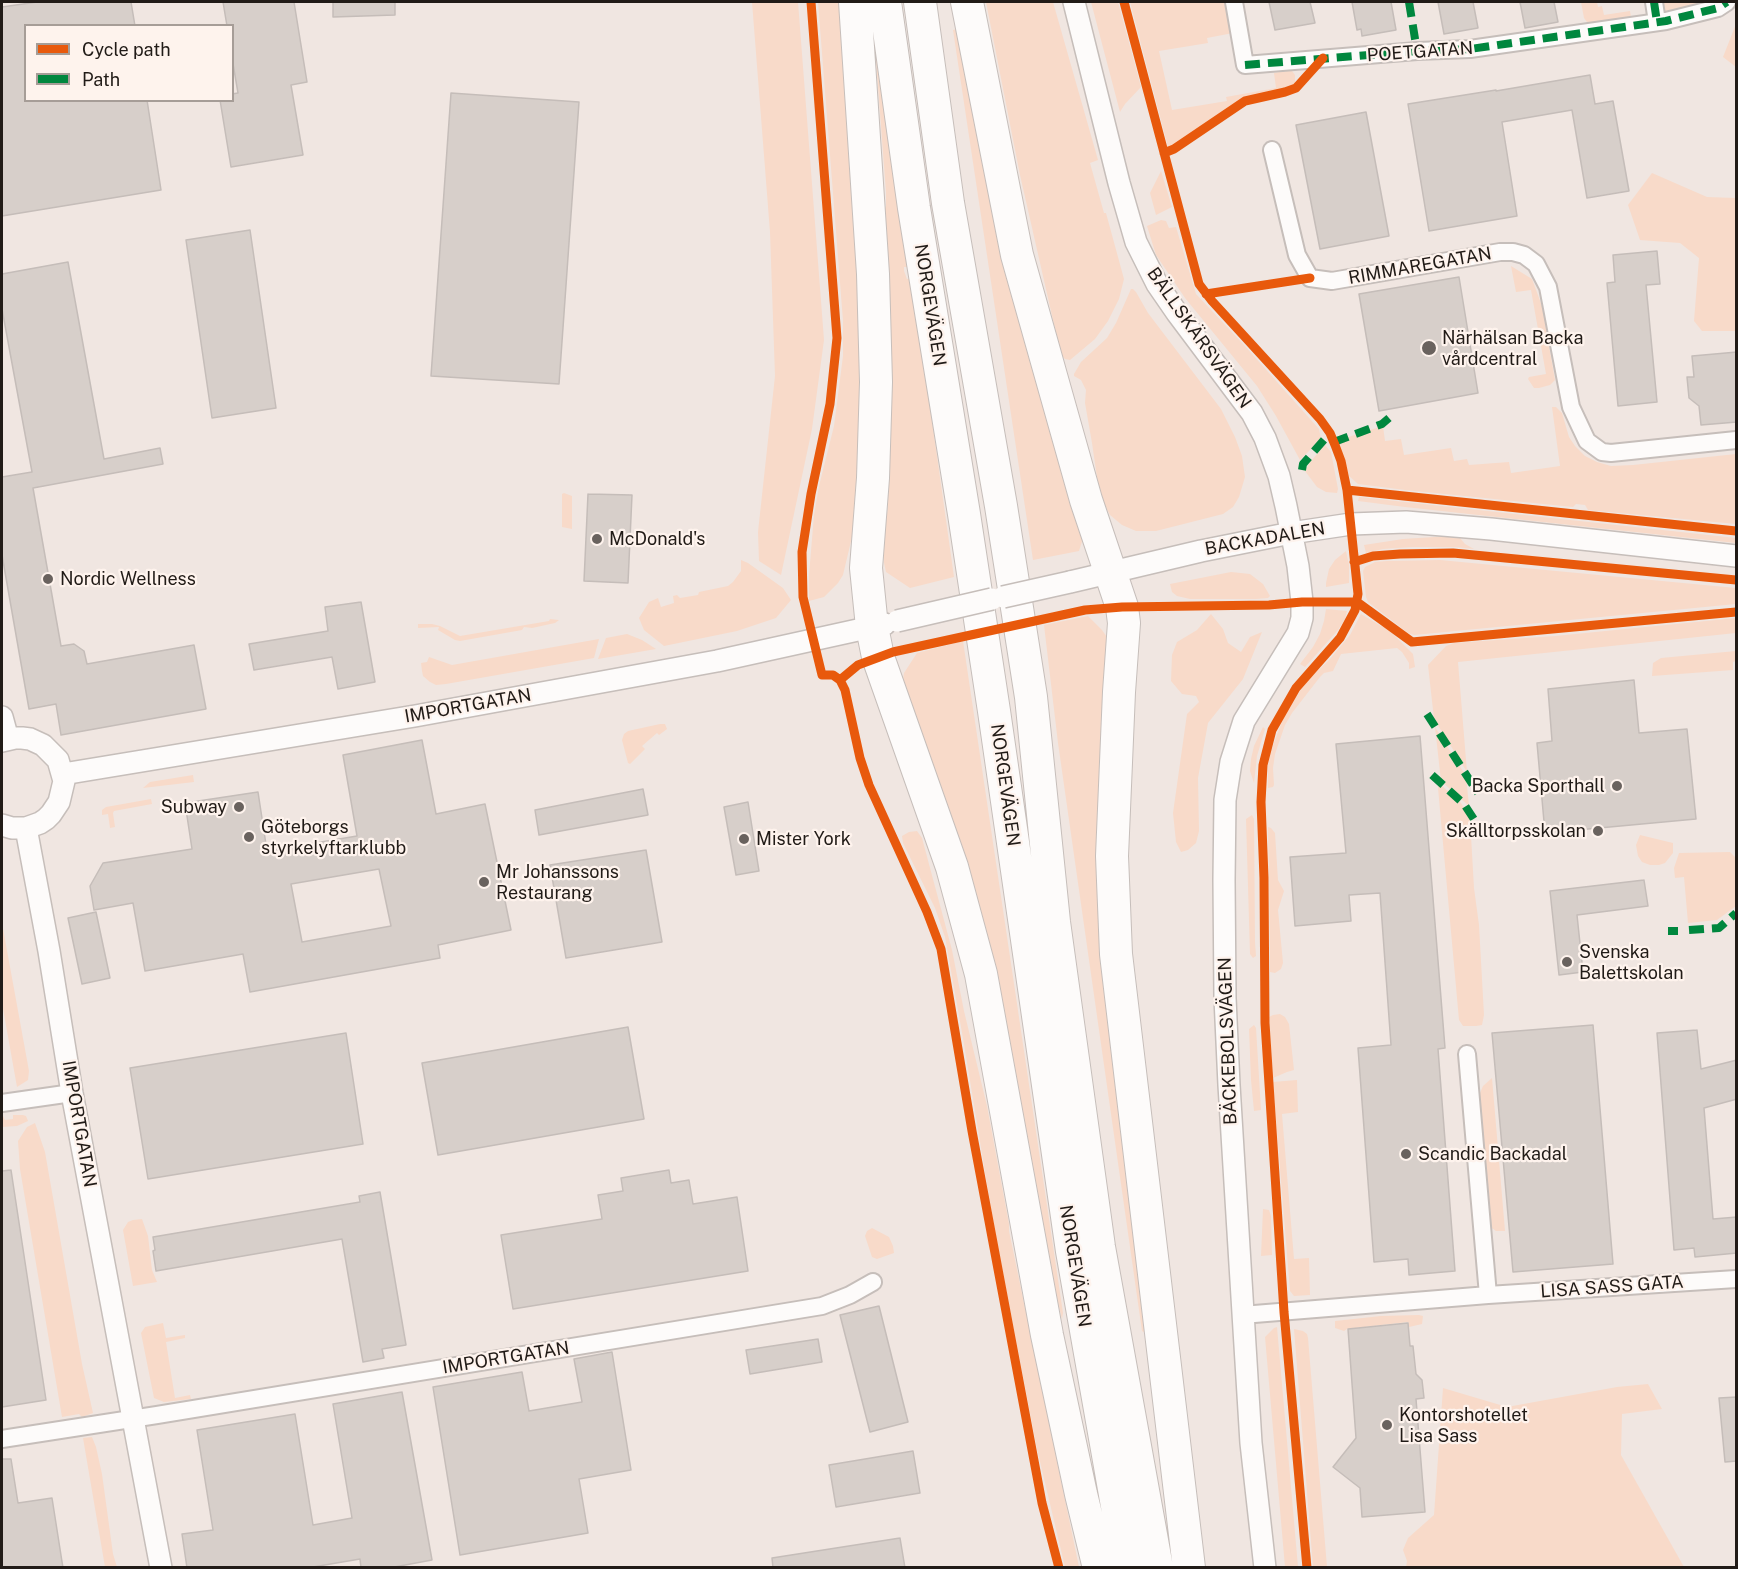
<!DOCTYPE html>
<meta charset="utf-8">
<style>
body{margin:0}
#map{position:relative;width:1738px;height:1569px;overflow:hidden;background:#f0e6e1;font-family:"Public Sans",sans-serif}
canvas{display:block}
.frame{position:absolute;inset:0;border:3px solid #211b17;pointer-events:none}
.legend{position:absolute;left:24px;top:24px;width:210px;height:78px;box-sizing:border-box;background:#fef3ed;border:2px solid #a69d97;margin:0;padding:8px 10px;list-style:none;font-size:18px;color:#211b17}
.legend li{display:flex;align-items:center;gap:12px;height:30px}
.legend b{width:30px;border:2px solid #a69d97}
</style>
<div id="map">
<canvas width="1738" height="1569"></canvas>
<div class="frame"></div>
<ul class="legend">
<li><b style="height:8px;background:#e8590c"></b>Cycle path</li>
<li><b style="height:8px;background:#00873e"></b>Path</li>
</ul>
</div>
<script>
const context = document.querySelector('canvas').getContext('2d');
context.lineJoin = 'round';
function fill(path, color) {
  context.fillStyle = color;
  context.fill(path, 'evenodd');
}
function toPath(rows) {
  const path = new Path2D();
  for (const r of rows) {
    path.moveTo(r[0], r[1]);
    for (let i = 2; i < r.length; i += 2) path.lineTo(r[i], r[i + 1]);
  }
  return path;
}
function strokePath(path, color, width, dash) {
  context.strokeStyle = color;
  context.lineWidth = width;
  context.lineCap = dash ? 'butt' : 'round';
  context.setLineDash(dash || []);
  context.stroke(path);
}
function drawText(font, color, halo, rows, align = 'center') {
  context.font = font + ' "Public Sans",sans-serif';
  context.lineWidth = 4.5;
  context.setLineDash([]);
  context.textBaseline = 'middle';
  context.strokeStyle = halo;
  context.fillStyle = color;
  for (const [text, x, y, turn = 0] of rows) {
    context.save();
    context.translate(x, y);
    context.rotate((+turn || 0) * Math.PI / 180);
    context.textAlign = isNaN(turn) ? turn : align;
    if (halo) context.strokeText(text, 0, 0);
    context.fillText(text, 0, 0);
    context.restore();
  }
}
const green = toPath([
 [752,2,798,2,824,340,812,429,781,575,759,561,758,532,775,376,770,232],
 [818,2,844,2,863,270,860,427,852,537,843,575,838,583,824,597,809,601,809,575,814,515,819,486,834,426,843,356,843,321],
 [986,2,1053,2,1098,160,1090,163,1104,213,1106,213,1124,279,1119,299,1108,321,1095,339,1070,360,1065,359,1061,355,1020,175],
 [1091,2,1118,2,1141,87,1125,104,1120,112],
 [1130,2,1227,2,1233,33,1207,38,1208,43,1159,51,1172,110,1227,101,1226,97,1276,88,1274,73,1289,70,1292,71,1295,75,1295,85,1288,89,1244,99,1180,144,1172,147,1168,147],
 [1581,2,1597,2,1598,7,1602,6,1604,15,1630,11,1632,23,1590,26,1584,18],
 [1663,2,1719,2,1667,13,1665,11],
 [1736,24,1736,67,1723,57],
 [957,29,1084,535,1079,551,1033,560,953,30],
 [874,34,908,267,904,267,904,271,907,279,912,278,954,577,910,588,886,572,884,563,883,543,888,507,889,427,884,209,886,206,886,192],
 [1161,171,1172,207,1156,215,1150,193],
 [1652,173,1707,197,1736,198,1736,331,1702,331,1694,321,1699,258,1680,243,1640,240,1628,205],
 [1161,220,1166,221,1169,228,1176,227,1196,294,1244,345,1319,429,1321,439,1300,460,1276,416,1257,386,1185,298,1156,255,1147,226],
 [1511,266,1532,279,1542,306,1555,380,1550,385,1539,388,1534,388,1528,379,1529,377,1546,374,1531,290,1516,292],
 [1131,289,1133,289,1136,292,1148,313,1221,409,1235,437,1242,456,1245,477,1239,497,1233,507,1223,514,1156,531,1136,531,1122,525,1110,515,1102,500,1098,484,1092,443,1085,403,1086,390,1081,380,1074,376,1074,374,1081,362,1107,338,1116,323],
 [1552,407,1556,407,1562,413,1569,437,1575,446,1585,456,1597,462,1611,466,1633,465,1736,454,1736,524,1588,510,1585,505,1576,504,1573,507,1405,490,1358,484,1349,476,1339,442,1342,439,1361,433,1383,426,1385,441,1401,439,1404,455,1451,448,1454,461,1467,459,1469,465,1509,462,1511,473,1560,466],
 [1325,445,1331,452,1338,489,1337,493,1326,492,1317,487,1305,471,1311,461],
 [564,493,572,496,572,529,562,527,562,494],
 [1359,497,1736,538,1736,543,1405,507,1358,501],
 [1450,536,1460,538,1465,544,1474,549,1455,547,1412,547,1383,549,1366,553,1364,545,1403,539],
 [1346,551,1349,565,1349,583,1326,587,1326,583,1329,569,1335,560],
 [741,560,748,563,783,588,791,600,776,618,737,631,664,646,644,630,639,618,649,602,658,598,661,607,674,603,673,596,677,595,680,598,698,595,699,592,728,586,733,582,741,571],
 [1440,560,1736,588,1736,604,1414,635,1408,633,1368,602,1366,597,1363,571,1365,567,1375,562,1387,561],
 [1231,572,1250,574,1263,584,1270,596,1268,598,1256,599,1190,599,1177,596,1172,592,1170,584],
 [1326,609,1347,611,1345,619,1338,630,1305,667,1300,664,1313,647,1320,634,1324,621],
 [1211,614,1223,629,1228,643,1241,652,1250,637,1262,632,1243,679,1208,723,1198,778,1199,831,1196,843,1188,850,1181,852,1176,842,1173,813,1187,714,1199,702,1196,696,1182,694,1171,681,1172,655,1177,642,1197,630],
 [1361,614,1381,626,1386,627,1413,654,1415,667,1409,669,1409,663,1402,652,1397,648,1341,654,1333,671,1324,673,1320,677,1292,713,1285,725,1275,754,1273,768,1274,785,1273,787,1268,788,1268,766,1270,753,1283,719,1305,683,1329,660,1350,635],
 [1088,616,1102,630,1109,640,1146,1333,1145,1333,1142,1331,1058,743,1044,625],
 [1736,618,1736,633,1458,662,1467,772,1434,719,1428,665,1446,646,1454,643,1555,636],
 [550,619,559,620,555,623,532,628,524,627,522,630,460,641,455,640,438,630,439,627,418,628,418,624,432,624,440,626,460,636,549,621],
 [627,634,642,640,656,649,598,659,606,638],
 [599,639,594,658,446,684,436,685,430,682,423,676,422,671,421,663,427,662,429,657,452,665],
 [963,641,1063,1313,1062,1319,902,686,904,673,917,653],
 [1736,651,1736,661,1733,662,1733,670,1652,676,1653,663,1661,658],
 [660,724,665,724,667,729,659,735,657,733,642,746,645,749,630,764,628,763,622,740,624,734,628,731],
 [1263,727,1265,729,1257,756,1254,783,1250,771,1251,759,1254,746],
 [1435,727,1466,776,1469,806,1441,781],
 [193,775,194,782,143,788,150,782],
 [1439,783,1461,803,1470,818,1474,888,1479,925,1484,1015,1482,1025,1476,1026,1463,1026,1459,1020,1438,788],
 [151,799,152,804,114,811,113,813,115,827,110,828,108,814,102,815,102,810,106,807],
 [1252,815,1254,819,1255,942,1256,956,1253,958,1250,954,1246,819],
 [1268,827,1271,828,1275,833,1278,880,1284,891,1278,910,1283,963,1281,969,1275,973,1270,972],
 [917,831,922,838,952,950,964,1011,987,1106,1009,1224,1009,1231,1079,1567,1065,1567,1037,1449,993,1221,964,1044,945,937,935,908,903,843,902,836,909,832],
 [1640,835,1673,843,1673,853,1665,863,1659,865,1650,865,1642,862,1638,856,1636,845],
 [1730,852,1736,858,1736,906,1717,920,1688,923,1684,877,1675,878,1674,868,1679,853],
 [2,923,29,1071,28,1080,17,1087,2,1003],
 [1280,1014,1285,1017,1289,1024,1294,1070,1287,1072,1273,1078,1269,1017,1273,1015],
 [1254,1025,1256,1028,1261,1110,1254,1111,1251,1080,1249,1029],
 [1492,1078,1505,1231,1496,1231,1489,1226,1477,1100,1483,1086],
 [1297,1080,1298,1112,1282,1114,1294,1259,1309,1258,1310,1295,1294,1296,1290,1291,1273,1082],
 [13,1115,23,1115,26,1116,28,1121,17,1126,2,1127,2,1116,3,1116,5,1120,13,1119],
 [35,1123,45,1152,82,1364,93,1413,82,1417,79,1414,62,1417,20,1169,18,1141,27,1127],
 [1263,1209,1269,1210,1271,1216,1272,1255,1261,1256],
 [142,1219,148,1236,152,1270,157,1282,133,1286,123,1230,128,1222,133,1220],
 [872,1228,889,1237,893,1246,894,1253,877,1259,872,1257,865,1236,867,1231],
 [1419,1315,1423,1316,1422,1324,1409,1327,1408,1322,1347,1329,1344,1331,1335,1328,1335,1321,1381,1316],
 [163,1323,166,1338,185,1335,185,1338,166,1342,175,1398,190,1395,191,1399,164,1402,154,1398,141,1333,145,1327],
 [1277,1327,1298,1567,1285,1567,1265,1337,1274,1328],
 [1294,1329,1303,1331,1307,1334,1308,1338,1327,1567,1313,1567],
 [1648,1384,1662,1409,1622,1414,1621,1455,1684,1567,1406,1567,1407,1561,1403,1550,1408,1538,1434,1515,1443,1388,1507,1407,1617,1387],
 [92,1437,96,1447,102,1474,113,1554,117,1567,105,1567,83,1438]
]);
const building = toPath([
 [37,2,131,2,135,26,26,26,26,100,147,100,161,190,2,216,2,7,37,2],
 [223,2,294,2,307,82,291,85,303,155,231,167,220,100,232,100,232,94,238,93,232,58,232,26,227,26,223,2],
 [333,2,395,2,395,15,333,17,333,2],
 [1269,2,1310,2,1315,23,1275,30,1269,2],
 [1352,2,1391,2,1396,30,1362,36,1361,29,1357,30,1352,2],
 [1438,2,1473,2,1478,28,1444,34,1438,2],
 [1520,2,1554,2,1558,22,1525,28,1520,2],
 [1590,75,1595,104,1613,101,1629,191,1587,198,1572,110,1502,122,1517,216,1429,231,1408,104,1496,90,1496,91,1590,75],
 [451,93,579,102,559,384,431,376,451,93],
 [1366,112,1389,236,1320,249,1296,125,1366,112],
 [250,230,276,408,212,418,186,240,250,230],
 [1657,251,1660,284,1646,285,1657,402,1618,406,1607,283,1615,282,1613,255,1657,251],
 [68,262,104,459,160,448,163,464,33,488,61,646,74,644,84,651,87,664,194,645,206,709,61,735,56,704,29,709,2,555,2,477,32,472,2,309,2,274,68,262],
 [1459,277,1478,393,1379,411,1359,294,1459,277],
 [1737,352,1737,422,1701,425,1699,406,1689,398,1687,377,1694,377,1692,356,1737,352],
 [588,494,632,495,628,583,584,581,588,494],
 [361,602,375,682,338,689,332,657,254,670,249,644,328,631,325,607,361,602],
 [1634,680,1639,733,1687,729,1696,819,1545,833,1537,743,1552,741,1548,689,1634,680],
 [1420,736,1445,1048,1438,1049,1455,1271,1409,1275,1408,1259,1374,1262,1358,1048,1391,1045,1380,893,1349,895,1351,921,1295,926,1290,857,1346,853,1336,744,1420,736],
 [422,740,436,814,485,804,511,930,438,945,440,958,250,992,243,954,145,971,133,903,94,910,90,886,103,863,192,849,185,803,258,792,267,851,357,836,343,755,422,740],
 [379,869,391,926,302,942,291,884,379,869],
 [643,789,648,815,539,835,535,810,643,789],
 [748,802,759,871,736,875,724,807,748,802],
 [646,850,662,942,566,958,550,865,646,850],
 [1644,880,1648,906,1577,915,1583,972,1559,975,1550,891,1644,880],
 [96,912,110,978,82,984,68,918,96,912],
 [1593,1025,1613,1264,1513,1272,1492,1033,1593,1025],
 [628,1027,644,1119,438,1155,422,1063,628,1027],
 [1697,1030,1701,1069,1737,1060,1737,1099,1704,1108,1713,1219,1737,1217,1737,1253,1695,1257,1694,1248,1674,1250,1657,1033,1697,1030],
 [346,1033,363,1144,148,1179,130,1068,346,1033],
 [11,1170,46,1400,2,1407,2,1171,11,1170],
 [669,1170,671,1183,689,1180,693,1204,737,1197,748,1271,513,1309,501,1235,602,1219,598,1195,623,1191,621,1178,669,1170],
 [380,1192,406,1345,382,1349,384,1358,363,1362,342,1239,156,1271,153,1251,155,1250,153,1237,360,1202,359,1196,380,1192],
 [879,1306,908,1422,870,1432,840,1315,879,1306],
 [1408,1323,1410,1346,1413,1346,1416,1374,1422,1380,1424,1398,1416,1399,1425,1512,1362,1517,1360,1488,1333,1467,1356,1438,1348,1329,1408,1323],
 [818,1339,822,1362,750,1374,746,1350,818,1339],
 [612,1352,631,1470,579,1479,588,1533,460,1555,433,1387,522,1372,529,1411,582,1402,574,1359,612,1352],
 [402,1392,432,1560,389,1568,361,1568,360,1559,307,1568,187,1568,182,1534,213,1530,197,1430,295,1414,313,1525,352,1518,333,1404,402,1392],
 [1737,1397,1737,1461,1725,1462,1719,1398,1737,1397],
 [913,1451,920,1493,836,1507,829,1465,913,1451],
 [2,1459,11,1459,18,1503,52,1498,63,1568,2,1568,2,1459],
 [900,1538,905,1568,773,1568,772,1558,900,1538]
]);
const minor = toPath([
 [1234,2,1245,65,1417,51,1470,49,1666,21,1718,8,1727,2],
 [1654,2,1657,22],
 [1272,150,1297,255,1310,278,1332,281,1500,252,1513,252,1524,255,1536,264,1548,287,1571,407,1587,441,1602,452,1611,453,1736,440],
 [1467,1054,1488,1295],
 [2,1103,72,1093],
 [1242,1315,1488,1295,1736,1279],
 [2,1439,157,1415,822,1306,850,1295,873,1282]
]);
const tertiary = toPath([
 [1074,2,1119,183,1136,242,1157,284,1177,313,1252,413,1265,438,1279,476,1286,506,1298,566,1302,602,1302,618,1298,633,1244,721,1231,762,1225,800,1224,880,1225,998,1229,1085,1251,1443,1265,1568],
 [1070,582,1201,551,1291,533,1351,524,1406,522,1491,529,1736,556],
 [2,717,8,739],
 [2,741,15,738,22,738,30,739,43,745,58,760,64,781,59,802,51,814,46,819,40,823,26,828,12,828,2,825],
 [63,774,415,716,717,661,885,624],
 [26,828,49,951,72,1093,161,1568]
]);
const motorway = toPath([
 [855,2,873,274,876,382,873,478,866,568,872,627,878,657,952,867,981,974,1047,1335,1081,1494,1099,1568],
 [885,2,914,208,964,514,994,711,1072,1251,1128,1568],
 [920,2,948,203,1001,506,1031,697,1054,922,1099,1247,1157,1568],
 [967,2,1017,255,1086,500,1122,607,1124,623,1119,692,1112,856,1116,954,1189,1568]
]);
const tertiaryBridge = toPath([
 [1003,597,1070,582],
 [897,621,992,599]
]);
const quiet = toPath([
 [1409,2,1417,51],
 [1654,2,1657,22],
 [1245,65,1417,51,1470,49,1666,21,1718,8,1727,2],
 [1334,442,1382,424,1389,418],
 [1302,470,1303,464,1330,433],
 [1427,714,1478,793],
 [1432,775,1464,804,1481,830],
 [1689,930,1719,928,1736,913],
 [1668,931,1678,931]
]);
const cycleway = toPath([
 [811,2,837,338,830,404,811,494,802,552,803,597,822,675,833,675,840,680,845,690,860,758,869,785,927,912,941,949,972,1131,1042,1503,1059,1568],
 [1124,2,1199,284,1212,301,1320,419,1330,433,1335,445,1341,461,1347,490,1358,594,1355,610,1340,638,1296,688,1272,730,1263,765,1261,802,1264,878,1265,1023,1284,1312,1307,1568],
 [1164,153,1174,149,1245,101,1285,92,1296,88,1323,58],
 [1206,294,1310,278],
 [1347,490,1736,531],
 [1354,562,1373,556,1400,554,1453,553,1736,580],
 [840,680,858,665,893,652,1085,610,1122,607,1269,605,1302,602,1357,602,1412,642,1736,612]
]);
const markers = [
 [1429,348,8,"#69625e"],
 [597,539,6,"#69625e"],
 [48,579,6,"#69625e"],
 [1617,786,6,"#69625e"],
 [239,807,6,"#69625e"],
 [1598,831,6,"#69625e"],
 [249,837,6,"#69625e"],
 [744,839,6,"#69625e"],
 [484,882,6,"#69625e"],
 [1567,962,6,"#69625e"],
 [1406,1154,6,"#69625e"],
 [1387,1425,6,"#69625e"]
];
const streetNames = [
 ["POETGATAN",1420,52,-4],
 ["RIMMAREGATAN",1420,266,-10],
 ["NORGEVÄGEN",930,305,81],
 ["BÄLLSKÄRSVÄGEN",1199,338,55],
 ["BACKADALEN",1265,539,-10],
 ["IMPORTGATAN",468,706,-10],
 ["NORGEVÄGEN",1005,785,82],
 ["BÄCKEBOLSVÄGEN",1228,1041,-92],
 ["IMPORTGATAN",79,1124,80],
 ["NORGEVÄGEN",1075,1266,81],
 ["LISA SASS GATA",1612,1287,-4],
 ["IMPORTGATAN",506,1358,-9]
];
const poiNames = [
 ["Närhälsan Backa",1442,338],
 ["vårdcentral",1442,359],
 ["McDonald's",609,539],
 ["Nordic Wellness",60,579],
 ["Backa Sporthall",1605,786,"right"],
 ["Subway",227,807,"right"],
 ["Göteborgs",261,827],
 ["styrkelyftarklubb",261,848],
 ["Skälltorpsskolan",1586,831,"right"],
 ["Mister York",756,839],
 ["Mr Johanssons",496,872],
 ["Restaurang",496,893],
 ["Svenska",1579,952],
 ["Balettskolan",1579,973],
 ["Scandic Backadal",1418,1154],
 ["Kontorshotellet",1399,1415],
 ["Lisa Sass",1399,1436]
];
fill(green, '#f8dac9');
fill(building, '#d7cfca');
strokePath(building, '#c5bdb9', 1.5);
strokePath(minor, '#c6beba', 20);
strokePath(tertiary, '#c6beba', 24);
strokePath(motorway, '#c6beba', 34);
strokePath(minor, '#fdfbfa', 16);
strokePath(tertiary, '#fdfbfa', 21);
strokePath(motorway, '#fdfbfa', 32);
strokePath(tertiaryBridge, '#c6beba', 24, []);
strokePath(tertiaryBridge, '#fdfbfa', 21);
strokePath(quiet, '#00873e', 8, [15, 8]);
strokePath(cycleway, '#e8590c', 9);
for (const [x, y, r, color] of markers) {
  const dot = new Path2D();
  dot.arc(x, y, r, 0, 2 * Math.PI);
  context.fillStyle = color;
  context.fill(dot);
  strokePath(dot, '#fef3ed', 2);
}
drawText('18px', '#211b17', '#fef3ed', streetNames);
drawText('18px', '#211b17', '#fef3ed', poiNames, 'left');
</script>
